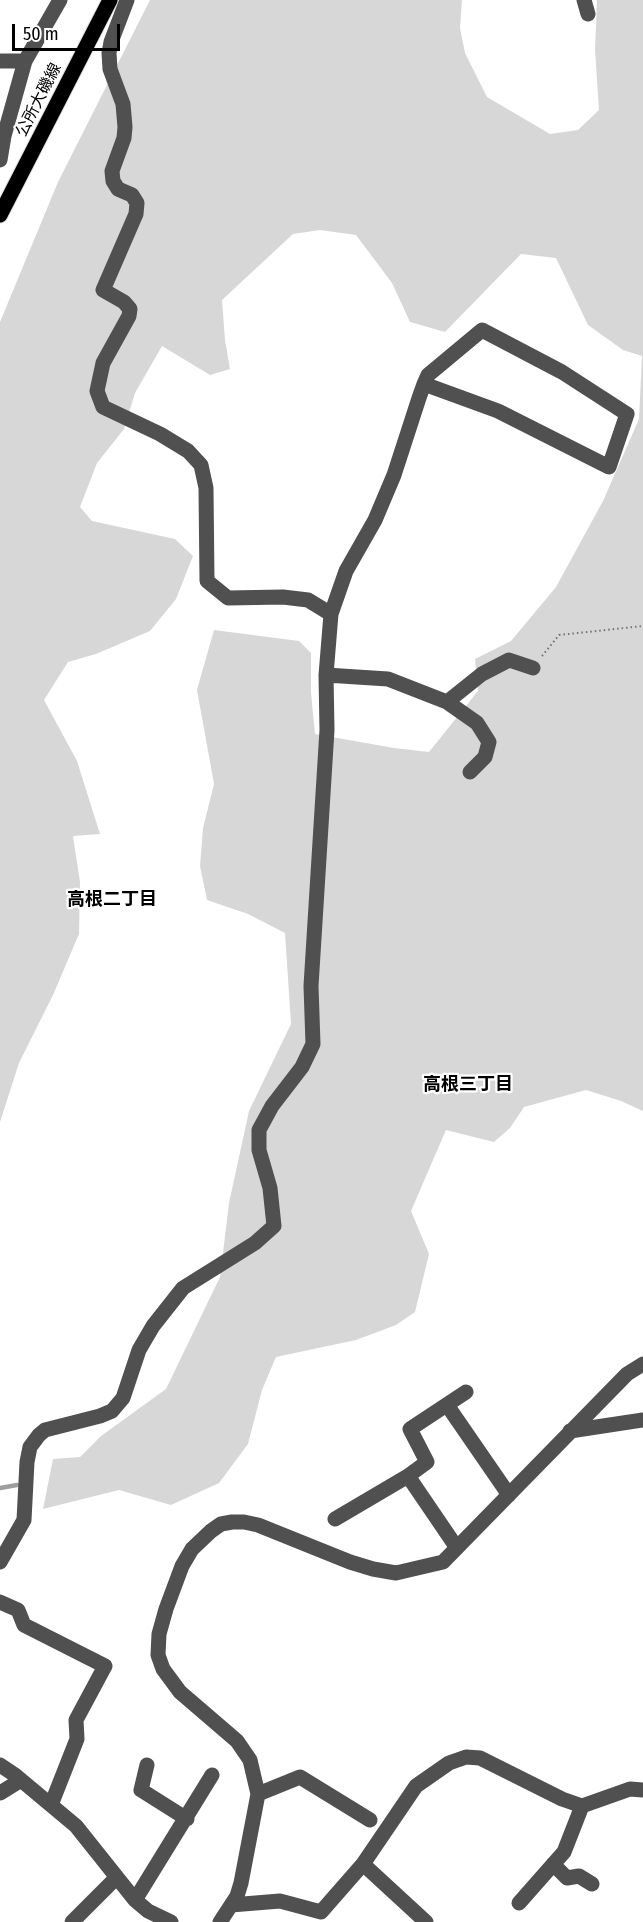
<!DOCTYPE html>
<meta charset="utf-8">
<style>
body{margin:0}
#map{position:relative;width:643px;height:1922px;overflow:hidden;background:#fff;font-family:"Fira Sans Condensed",sans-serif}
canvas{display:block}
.scale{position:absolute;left:12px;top:24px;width:108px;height:27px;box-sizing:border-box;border:3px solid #000;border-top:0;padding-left:8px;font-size:18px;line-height:21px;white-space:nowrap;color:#000;-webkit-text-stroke:4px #fff;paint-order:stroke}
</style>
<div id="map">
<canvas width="643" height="1922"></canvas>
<div class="scale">50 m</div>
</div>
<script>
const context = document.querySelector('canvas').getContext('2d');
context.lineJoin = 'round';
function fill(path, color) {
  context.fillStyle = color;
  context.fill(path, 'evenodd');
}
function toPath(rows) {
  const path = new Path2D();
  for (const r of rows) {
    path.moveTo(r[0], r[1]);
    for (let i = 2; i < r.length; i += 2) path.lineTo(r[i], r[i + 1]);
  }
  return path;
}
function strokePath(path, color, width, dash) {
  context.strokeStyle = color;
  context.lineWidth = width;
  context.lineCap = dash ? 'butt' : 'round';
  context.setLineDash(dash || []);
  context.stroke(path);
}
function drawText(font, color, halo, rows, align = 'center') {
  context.font = font + ' "Fira Sans Condensed","Noto Sans JP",sans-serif';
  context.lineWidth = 4.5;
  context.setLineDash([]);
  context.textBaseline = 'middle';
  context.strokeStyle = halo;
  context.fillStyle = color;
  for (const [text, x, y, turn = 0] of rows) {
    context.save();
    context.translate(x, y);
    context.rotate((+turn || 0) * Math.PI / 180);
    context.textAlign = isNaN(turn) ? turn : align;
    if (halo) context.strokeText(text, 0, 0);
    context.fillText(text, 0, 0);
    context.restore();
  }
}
const green = toPath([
 [150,0,462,0,460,28,465,53,487,97,550,134,578,130,599,110,595,50,597,0,643,0,643,1111,621,1101,586,1090,524,1107,510,1128,494,1142,446,1130,411,1211,429,1254,415,1312,396,1325,356,1340,276,1357,262,1390,248,1444,219,1483,171,1505,119,1490,43,1509,53,1459,80,1457,101,1436,166,1389,220,1277,229,1203,249,1111,291,1024,285,933,248,914,207,900,200,866,203,828,214,784,197,690,214,630,299,641,311,653,311,693,315,734,394,748,429,752,478,691,475,659,511,641,556,587,603,501,639,419,642,356,623,350,588,325,556,258,521,254,445,332,410,322,392,283,356,235,320,230,293,234,222,300,225,340,230,369,210,375,162,346,135,393,124,429,97,463,80,507,92,521,175,539,193,556,176,599,150,631,96,654,68,662,44,700,77,761,100,834,73,836,80,882,79,934,53,995,19,1063,0,1122,0,322,58,182]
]);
const stream = toPath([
 [0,1488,17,1485]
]);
const path = toPath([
 [542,656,559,635,643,626]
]);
const minor = toPath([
 [584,0,588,14],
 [0,61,25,61],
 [0,160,4,136,25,61,60,0],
 [331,614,346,571,375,520,394,475,419,398,424,384,428,375,482,330,562,372,627,414,609,467,498,411,424,384],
 [326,675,388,679,447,702,482,674,509,660,533,668],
 [447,702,477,723,489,742,485,757,470,772],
 [447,1405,509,1495],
 [570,1431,643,1420],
 [408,1476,457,1548],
 [335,1519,408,1476,427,1462,410,1429,466,1392],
 [0,1562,24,1520,27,1462,30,1447,39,1435,45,1430,100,1416,112,1411,123,1398,139,1350,153,1326,183,1288,255,1243,274,1226,270,1188,259,1150,259,1130,272,1106,302,1067,313,1044,311,986,327,730,326,675,331,614,308,600,283,597,228,598,207,581,206,488,201,465,188,451,160,434,103,407,97,391,103,363,129,316,130,309,124,302,103,290,136,214,137,203,132,195,118,189,113,181,112,171,124,138,125,127,123,104,110,69,109,53,111,42,127,0],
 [0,1602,18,1610,24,1625,105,1666,76,1720,77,1739,51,1805],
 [0,1765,15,1775,76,1826,135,1900,148,1911,171,1922],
 [147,1765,141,1790,187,1819],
 [0,1793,21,1780],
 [258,1794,300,1777,370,1820],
 [363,1864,426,1922],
 [553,1864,567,1878,579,1876,592,1884],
 [135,1900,212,1775],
 [519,1903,564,1852,582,1806],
 [231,1905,280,1901,321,1912,363,1864,416,1786,449,1763,466,1757,480,1758,562,1799,582,1806,630,1789,643,1790],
 [72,1922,116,1878],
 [220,1922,237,1896,241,1883,258,1794,250,1760,237,1741,180,1692,163,1669,158,1655,159,1634,166,1609,182,1566,192,1549,211,1531,221,1524,232,1522,244,1522,258,1525,350,1562,373,1569,396,1573,443,1562,627,1374,643,1364]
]);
const major = toPath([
 [0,215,110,0]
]);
const streetNames = [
 ["公所大磯線",39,100,-63]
];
const neighbourhoodNames = [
 ["高根二丁目",112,900],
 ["高根三丁目",468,1085]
];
fill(green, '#d7d7d7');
strokePath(stream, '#9e9e9e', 4.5);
strokePath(major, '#dbdbdb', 17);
strokePath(path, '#727272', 2, [1.5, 3]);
strokePath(minor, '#505050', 15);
strokePath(major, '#000', 15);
drawText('16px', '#000', '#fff', streetNames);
drawText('bold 18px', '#000', '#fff', neighbourhoodNames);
</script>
